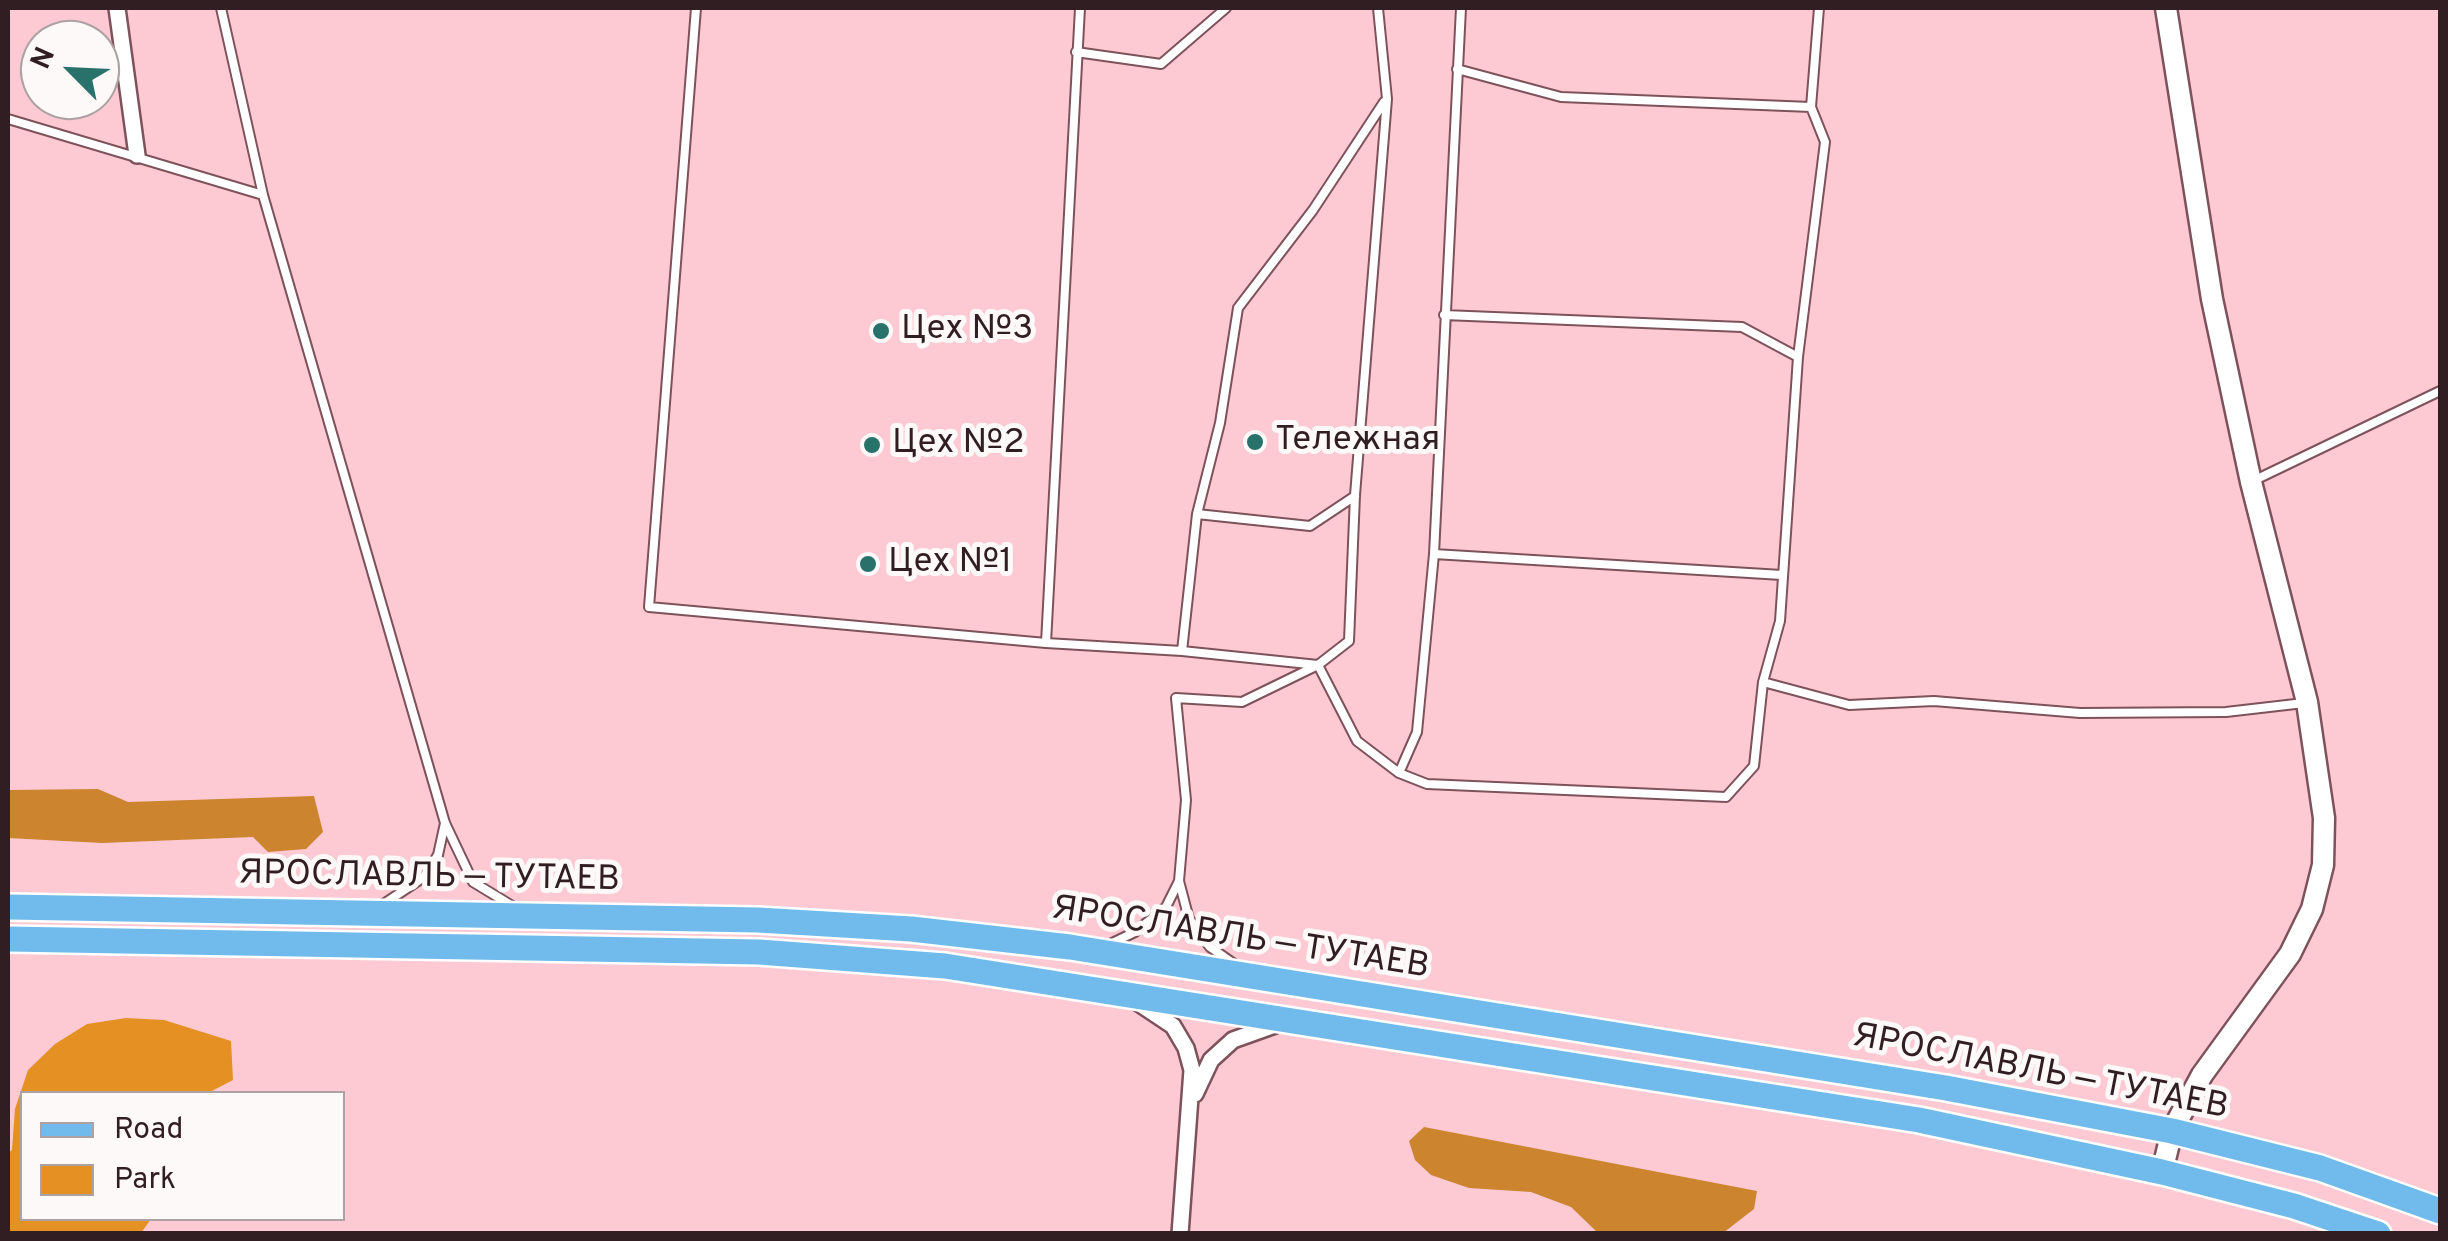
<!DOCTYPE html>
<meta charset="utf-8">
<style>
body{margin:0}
#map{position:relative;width:2448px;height:1241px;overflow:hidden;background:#fdcad3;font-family:Overpass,sans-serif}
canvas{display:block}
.frame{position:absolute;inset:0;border:10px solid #311e22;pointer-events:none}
.legend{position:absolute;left:20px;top:1091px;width:325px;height:130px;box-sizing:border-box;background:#fef9f9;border:2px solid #aca1a3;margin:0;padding:12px 18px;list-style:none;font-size:30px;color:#311e22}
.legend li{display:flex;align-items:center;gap:20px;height:50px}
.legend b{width:50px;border:2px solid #aca1a3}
.north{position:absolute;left:20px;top:20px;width:100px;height:100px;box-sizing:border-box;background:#fef9f9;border:2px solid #aca1a3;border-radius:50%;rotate:294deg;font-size:28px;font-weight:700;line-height:40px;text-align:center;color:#311e22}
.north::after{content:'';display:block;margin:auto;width:35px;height:45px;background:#29726b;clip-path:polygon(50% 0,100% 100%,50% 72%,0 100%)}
</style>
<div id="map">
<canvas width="2448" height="1241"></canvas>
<div class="frame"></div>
<ul class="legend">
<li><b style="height:12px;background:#70bbec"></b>Road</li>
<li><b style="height:28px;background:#e59023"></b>Park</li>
</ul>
<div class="north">N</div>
</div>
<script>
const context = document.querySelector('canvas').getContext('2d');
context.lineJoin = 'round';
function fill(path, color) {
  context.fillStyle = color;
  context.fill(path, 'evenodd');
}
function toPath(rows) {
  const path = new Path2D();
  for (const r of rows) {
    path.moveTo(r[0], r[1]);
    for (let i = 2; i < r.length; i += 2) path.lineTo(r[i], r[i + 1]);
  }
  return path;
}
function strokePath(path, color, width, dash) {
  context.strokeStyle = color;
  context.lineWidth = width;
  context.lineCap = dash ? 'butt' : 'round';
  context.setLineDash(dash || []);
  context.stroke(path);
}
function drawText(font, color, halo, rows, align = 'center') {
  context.font = font + ' Overpass,sans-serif';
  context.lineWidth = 10;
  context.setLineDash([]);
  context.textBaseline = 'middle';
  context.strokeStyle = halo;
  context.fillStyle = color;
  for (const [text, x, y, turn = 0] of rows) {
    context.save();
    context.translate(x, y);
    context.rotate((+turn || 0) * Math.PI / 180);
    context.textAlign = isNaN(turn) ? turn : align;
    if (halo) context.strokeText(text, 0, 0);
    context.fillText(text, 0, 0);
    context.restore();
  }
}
const green = toPath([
 [126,1018,164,1020,231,1041,233,1080,208,1093,22,1094,22,1218,151,1219,141,1233,8,1233,8,1153,12,1150,15,1109,28,1070,55,1044,87,1024]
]);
const forest = toPath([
 [98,789,128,802,314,796,323,832,306,849,268,852,253,837,102,843,8,838,8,790],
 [1424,1127,1757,1191,1754,1209,1723,1233,1598,1233,1571,1207,1531,1192,1469,1188,1431,1175,1415,1160,1409,1141]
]);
const service = toPath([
 [221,8,263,195],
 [696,8,649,607,1046,643,1182,651],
 [1076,52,1161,64,1226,8],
 [1457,69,1561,97,1811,107],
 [8,119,263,195,445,823,473,882,514,907],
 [1444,315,1742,327,1798,357],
 [2255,480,2440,391],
 [1355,496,1310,526,1197,514,1220,423,1238,308,1313,210,1384,102],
 [1197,514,1182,651,1318,665,1357,741,1399,773,1417,732,1434,554,1461,8],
 [1434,554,1782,575],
 [1046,643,1080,8],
 [1763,682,1849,705,1934,701,2080,713,2226,712,2304,703],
 [1399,773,1427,784,1726,797,1754,766,1763,682,1780,621,1798,357,1825,142,1811,107,1819,8],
 [382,905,424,877,438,855,445,823],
 [1106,946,1135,932,1166,907,1179,881],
 [1237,966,1210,947,1189,919,1179,881,1186,800,1176,698,1242,702,1318,665,1349,641,1355,495,1387,99,1378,8]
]);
const minor = toPath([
 [117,8,137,155],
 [1137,1002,1173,1026,1186,1048,1192,1070,1180,1234],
 [1195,1094,1211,1060,1233,1040,1275,1025]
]);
const tertiary = toPath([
 [2162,1172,2172,1131,2202,1075,2290,954,2312,909,2323,865,2324,818,2307,702,2251,482,2212,299,2166,8]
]);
const primary = toPath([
 [8,907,758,920,911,929,1070,947,1946,1088,2172,1131,2320,1168,2440,1211],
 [8,939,759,952,945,966,1919,1120,2162,1172,2294,1206,2378,1234]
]);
const markers = [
 [881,331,10,"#29726b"],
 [1255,442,10,"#29726b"],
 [872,445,10,"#29726b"],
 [868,564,10,"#29726b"]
];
const poiNames = [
 ["Цех №3",901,331],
 ["Тележная",1275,442],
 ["Цех №2",892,445],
 ["Цех №1",888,564]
];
const streetNames = [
 ["ЯРОСЛАВЛЬ — ТУТАЕВ",429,879,1],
 ["ЯРОСЛАВЛЬ — ТУТАЕВ",1240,940,9],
 ["ЯРОСЛАВЛЬ — ТУТАЕВ",2040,1074,11]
];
fill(green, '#e59023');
fill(forest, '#cc842e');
strokePath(service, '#7e525b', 12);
strokePath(minor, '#7e525b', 20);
strokePath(tertiary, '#7e525b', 25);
strokePath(primary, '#fff', 30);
strokePath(service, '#fff', 8);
strokePath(minor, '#fff', 15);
strokePath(tertiary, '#fff', 20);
strokePath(primary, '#70bbec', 25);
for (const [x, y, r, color] of markers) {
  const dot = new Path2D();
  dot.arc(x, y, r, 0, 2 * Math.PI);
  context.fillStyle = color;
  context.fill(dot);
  strokePath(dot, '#fef9f9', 4);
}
drawText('35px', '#311e22', '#fef9f9', poiNames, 'left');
drawText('35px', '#311e22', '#fef9f9', streetNames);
</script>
